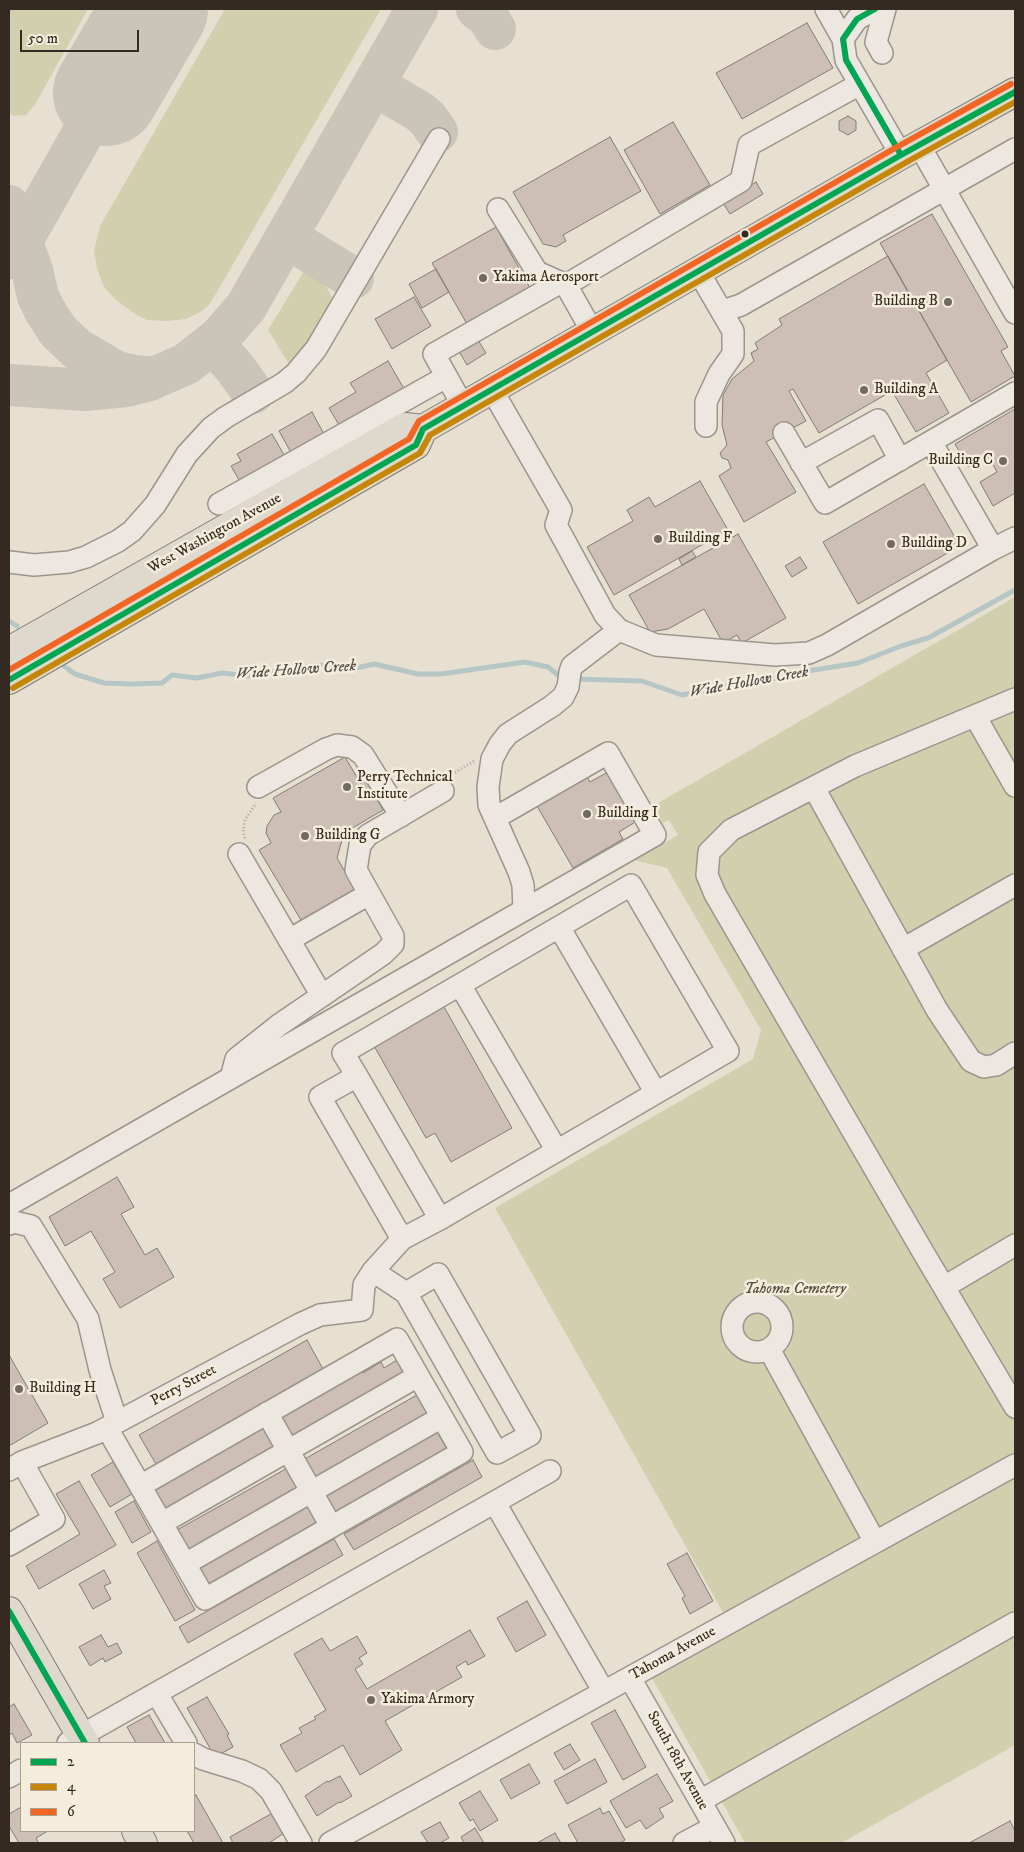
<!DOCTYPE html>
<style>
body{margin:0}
#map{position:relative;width:1024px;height:1852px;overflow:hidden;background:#e7e0d1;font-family:"IM FELL DW Pica",serif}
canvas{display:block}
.frame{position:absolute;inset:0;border:10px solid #352a21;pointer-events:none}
.legend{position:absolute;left:20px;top:1742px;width:175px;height:90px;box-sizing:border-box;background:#f5eddc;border:1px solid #a89f91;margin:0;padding:6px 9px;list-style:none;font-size:15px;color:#352a21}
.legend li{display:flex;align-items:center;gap:10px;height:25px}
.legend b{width:25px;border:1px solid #a89f91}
.scale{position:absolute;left:20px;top:30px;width:119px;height:22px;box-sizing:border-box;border:2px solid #352a21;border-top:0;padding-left:6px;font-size:15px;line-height:18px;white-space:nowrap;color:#352a21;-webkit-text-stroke:4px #f5eddc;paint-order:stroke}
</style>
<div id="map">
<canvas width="1024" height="1852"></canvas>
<div class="frame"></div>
<ul class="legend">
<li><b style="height:6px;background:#00a651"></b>2</li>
<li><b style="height:6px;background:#c68708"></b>4</li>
<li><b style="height:6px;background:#f26522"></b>6</li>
</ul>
<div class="scale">50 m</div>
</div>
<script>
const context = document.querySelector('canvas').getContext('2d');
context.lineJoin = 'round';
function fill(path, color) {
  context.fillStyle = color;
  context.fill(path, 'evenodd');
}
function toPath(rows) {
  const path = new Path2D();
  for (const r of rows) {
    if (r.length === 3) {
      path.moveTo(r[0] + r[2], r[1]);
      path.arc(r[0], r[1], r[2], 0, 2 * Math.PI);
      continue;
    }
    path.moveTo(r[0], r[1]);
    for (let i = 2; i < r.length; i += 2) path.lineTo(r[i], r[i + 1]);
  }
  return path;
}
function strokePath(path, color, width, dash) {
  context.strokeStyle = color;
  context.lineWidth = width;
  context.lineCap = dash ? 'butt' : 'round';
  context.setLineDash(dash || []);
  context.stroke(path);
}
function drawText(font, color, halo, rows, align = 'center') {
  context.font = font + ' "IM FELL DW Pica",serif';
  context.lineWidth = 5;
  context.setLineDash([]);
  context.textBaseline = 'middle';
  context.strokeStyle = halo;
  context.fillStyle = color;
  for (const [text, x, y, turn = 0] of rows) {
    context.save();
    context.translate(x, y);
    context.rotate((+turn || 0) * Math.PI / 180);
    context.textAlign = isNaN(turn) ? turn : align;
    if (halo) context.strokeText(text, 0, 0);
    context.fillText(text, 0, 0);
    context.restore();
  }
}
const green = toPath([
 [9,9,88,9,36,103,26,115,13,116,9,112],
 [225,9,381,9,210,304,202,311,186,319,167,321,147,320,137,315,116,300,104,287,97,269,94,251,100,226],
 [310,270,319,273,338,309,292,369,268,330,304,271],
 [1015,597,1015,1745,841,1843,745,1843,652,1678,734,1632,495,1208,753,1059,761,1030,667,868,634,860,678,835,669,820,663,823,653,806]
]);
const stream = toPath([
 [9,621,17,626],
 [64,666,75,674,104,683,131,684,162,683,172,675,197,678,222,673,249,676,301,667,325,665,352,669,374,664,418,674,441,674,525,662,548,667,563,679],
 [574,679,642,681,682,695,725,686,772,679,795,673,858,663,901,646,928,638,1015,590]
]);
const taxiway = toPath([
 [477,9,487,16,495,29],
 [374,85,420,112,427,118,437,132],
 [9,206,32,270,38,296,44,309,58,331,77,349,117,372,134,376,148,377],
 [286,237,353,278],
 [12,258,106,93],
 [213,343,235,368,253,393],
 [9,385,85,390,127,386,147,381,186,364,219,338,246,307,417,9]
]);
const runway = toPath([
 [106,93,155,9]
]);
const building = toPath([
 [807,23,833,68,742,119,716,73,807,23],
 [848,116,856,121,856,130,848,135,839,130,839,121,848,116],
 [673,122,710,185,660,214,624,150,673,122],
 [610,137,641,191,563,235,566,241,556,247,543,244,513,192,610,137],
 [756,182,763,194,730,214,723,203,756,182],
 [932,214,1008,347,1001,351,1015,376,971,402,880,243,932,214],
 [496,227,530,288,467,324,432,263,496,227],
 [888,256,947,360,926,373,949,413,916,432,892,391,819,433,793,389,789,391,806,421,766,442,796,492,744,522,719,476,731,468,728,460,722,458,720,453,727,445,722,425,723,395,732,379,754,361,751,353,758,349,755,343,782,325,779,319,888,256],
 [436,269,449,292,422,308,409,284,436,269],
 [414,297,431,326,392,349,375,319,414,297],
 [475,335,486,353,467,365,456,346,475,335],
 [388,361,407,394,342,430,329,408,356,392,350,383,388,361],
 [1015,409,1015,493,993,506,980,482,997,472,988,456,968,467,955,444,1015,409],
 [312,412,326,438,293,456,279,431,312,412],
 [272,434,287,460,242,485,231,466,241,461,237,454,272,434],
 [700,481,728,530,614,595,587,547,633,521,627,510,649,497,655,507,700,481],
 [924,484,960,546,858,604,823,542,924,484],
 [738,534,786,618,742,643,737,635,723,643,704,609,668,629,650,632,629,595,738,534],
 [692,551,696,557,682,565,679,559,692,551],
 [800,557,807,568,792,577,785,566,800,557],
 [345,757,361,784,366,781,383,810,344,833,337,858,355,889,301,920,259,850,271,843,266,833,267,826,274,815,281,812,273,798,345,757],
 [608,772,637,821,619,832,623,839,573,868,537,806,587,777,590,782,608,772],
 [443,1005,512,1128,451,1162,435,1133,426,1138,373,1044,443,1005],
 [117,1177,134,1207,121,1214,145,1255,157,1248,174,1277,120,1308,103,1279,115,1272,91,1231,65,1246,49,1217,117,1177],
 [307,1340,323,1369,156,1464,139,1435,307,1340],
 [9,1355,48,1423,9,1446,9,1355],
 [397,1360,404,1373,291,1438,278,1415,361,1369,363,1373,381,1362,384,1368,397,1360],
 [417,1395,428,1414,314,1479,303,1460,417,1395],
 [266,1422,279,1445,165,1509,152,1486,266,1422],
 [436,1430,447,1449,334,1513,322,1494,436,1430],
 [473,1460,482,1477,354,1550,344,1534,473,1460],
 [113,1462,132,1494,110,1507,91,1475,113,1462],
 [291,1466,302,1485,188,1550,177,1530,291,1466],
 [79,1481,116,1545,39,1589,26,1566,80,1534,56,1494,79,1481],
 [134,1501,151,1532,132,1543,115,1512,134,1501],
 [310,1501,321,1520,208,1585,197,1565,310,1501],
 [334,1539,343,1555,188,1643,179,1627,334,1539],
 [157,1541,195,1610,175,1621,137,1553,157,1541],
 [687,1553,713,1601,690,1614,682,1598,685,1596,667,1564,687,1553],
 [104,1570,111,1583,104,1586,111,1599,93,1609,79,1584,104,1570],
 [527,1601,546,1635,516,1652,497,1618,527,1601],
 [470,1630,485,1656,468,1665,466,1661,456,1667,462,1677,385,1721,402,1750,360,1775,343,1745,296,1772,280,1745,302,1733,299,1728,316,1719,314,1717,326,1710,294,1654,322,1638,330,1651,357,1636,367,1653,359,1658,363,1664,355,1669,367,1689,470,1630],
 [101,1635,108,1647,117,1643,122,1653,105,1662,103,1658,90,1666,79,1647,101,1635],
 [207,1697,229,1734,227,1735,233,1747,215,1757,187,1708,207,1697],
 [14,1704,32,1735,17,1743,12,1733,9,1735,9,1707,14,1704],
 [615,1710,646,1767,623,1780,591,1723,615,1710],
 [149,1715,165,1743,136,1743,127,1727,149,1715],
 [570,1744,580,1760,564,1770,554,1753,570,1744],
 [595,1759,607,1782,567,1804,554,1781,595,1759],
 [529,1764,540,1783,511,1799,500,1780,529,1764],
 [657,1774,673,1801,659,1809,664,1817,646,1829,640,1820,626,1828,610,1801,657,1774],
 [340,1776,352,1796,340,1803,339,1802,317,1816,305,1796,327,1781,328,1782,340,1776],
 [480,1791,498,1820,480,1831,473,1819,470,1821,459,1803,480,1791],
 [196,1795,223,1843,194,1843,187,1831,194,1831,194,1796,196,1795],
 [21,1807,21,1831,48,1831,36,1838,38,1842,37,1843,19,1843,9,1826,9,1814,21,1807],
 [600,1808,603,1814,609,1811,625,1840,620,1843,578,1843,568,1825,600,1808],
 [276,1811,287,1831,269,1843,233,1843,230,1837,276,1811],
 [1010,1821,1015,1831,1015,1843,969,1843,1010,1821],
 [440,1822,449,1838,440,1843,428,1843,421,1832,440,1822],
 [475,1828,484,1843,464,1843,461,1837,475,1828],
 [555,1833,561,1843,537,1843,555,1833]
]);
const path = toPath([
 [449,776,474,761],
 [245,838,243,832,245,820,256,803]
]);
const minor = toPath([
 [826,9,843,39],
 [875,9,857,19,843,39,846,60,901,155],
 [882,53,876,42,885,9],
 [919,145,1015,313],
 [498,209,537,272,566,285,741,181,749,145,860,84],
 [698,271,733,331,733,354,719,374,706,402,706,426],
 [566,285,592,331],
 [723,311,741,305,1015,149],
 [492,390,561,510,556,525,605,615,619,630,656,645,775,655,809,653,827,645,993,549,931,442],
 [463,406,434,354,561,282],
 [784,433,825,503,1015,393],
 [801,463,878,420,900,460],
 [219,504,446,377],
 [993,549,1015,538],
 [9,562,34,565,69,562,86,557,118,541,132,531,155,505,187,454,211,428,226,417,284,383,296,373,316,349,439,139],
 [1015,699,855,766,731,830,709,852,707,875,715,894,923,1252,1015,1407],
 [975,716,1015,786],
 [258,787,326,749,337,745,352,747,363,755,401,816],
 [814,788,937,1010,971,1061,984,1067,996,1065,1015,1053],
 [239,854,322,996],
 [524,910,523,885,519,872,489,805,488,787,492,759,500,744,508,734,552,706,563,697,568,687,570,672,572,666,619,630],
 [559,927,656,1093],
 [289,940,369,894],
 [903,949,1015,885],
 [460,985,557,1151],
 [357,1076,343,1053,631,885,728,1051,440,1219],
 [231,1078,236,1059,279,1025,383,954,393,944,393,936,356,870,360,845,368,835,443,791],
 [9,1205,655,835,608,753,495,818],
 [9,1224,14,1222,31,1226,88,1319,100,1370,117,1422],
 [373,1271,406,1293,497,1453,530,1435,438,1274,406,1293],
 [944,1287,1015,1245],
 [757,1327,25],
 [769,1349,875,1542],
 [267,1413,331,1526],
 [107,1428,205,1599,462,1452,397,1339,140,1486],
 [9,1470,22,1462,97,1433,300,1324,320,1315,362,1310,364,1285,373,1271,402,1239,320,1097,357,1076,440,1219,402,1239],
 [495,1503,604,1692],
 [162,1523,418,1376],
 [9,1545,54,1519,22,1462],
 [185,1564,442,1417],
 [630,1678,724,1843],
 [157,1694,186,1743],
 [68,1743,550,1471],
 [194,1754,203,1759,242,1771,259,1779,271,1791,301,1843],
 [9,1777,21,1770],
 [700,1801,1015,1623],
 [330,1843,1015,1465],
 [684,1843,714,1827]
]);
const major = toPath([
 [9,651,405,427,423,429],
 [9,680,416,445,423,429,901,155,1015,92],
 [9,1611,85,1743],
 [136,1831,143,1843]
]);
const bus1 = toPath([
 [875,9,857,19,843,39,846,60,901,155],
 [9,680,416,445,423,429,901,155,1015,92],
 [9,1611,85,1743]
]);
const bus2 = toPath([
 [13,688,420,453,430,435,905,163,1015,102]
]);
const bus3 = toPath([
 [9,670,409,439,419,421,897,147,1011,84]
]);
const markers = [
 [745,234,4.5,"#352a21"],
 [483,278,5,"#736a5f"],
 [948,302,5,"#736a5f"],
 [864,390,5,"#736a5f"],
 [1003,461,5,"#736a5f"],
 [658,539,5,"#736a5f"],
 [891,544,5,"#736a5f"],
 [347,787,5,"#736a5f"],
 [587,814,5,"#736a5f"],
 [305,836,5,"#736a5f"],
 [19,1389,5,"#736a5f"],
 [371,1700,5,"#736a5f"]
];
const poiNames = [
 ["Yakima Aerosport",493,278],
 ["Building B",938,302,"right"],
 ["Building A",874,390],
 ["Building C",993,461,"right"],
 ["Building F",668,539],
 ["Building D",901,544],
 ["Perry Technical",357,778],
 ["Institute",357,795],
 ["Building I",597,814],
 ["Building G",315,836],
 ["Building H",29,1389],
 ["Yakima Armory",381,1700]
];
const streetNames = [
 ["West Washington Avenue",215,534,-29],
 ["Perry Street",184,1386,-28],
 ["Tahoma Avenue",673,1654,-29],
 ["South 18th Avenue",677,1761,61]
];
const parkNames = [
 ["Tahoma Cemetery",795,1290]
];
const waterNames = [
 ["Wide Hollow Creek",296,671,-4],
 ["Wide Hollow Creek",749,683,-10]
];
fill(green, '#d0d0af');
strokePath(stream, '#b5c6c5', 5);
strokePath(taxiway, '#cac4b9', 42);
strokePath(runway, '#cac4b9', 106);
fill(building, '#cebfb6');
strokePath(building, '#817c74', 1);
strokePath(minor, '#9b958c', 24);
strokePath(major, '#817c74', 30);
strokePath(path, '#aca7a1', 3, [1, 2.5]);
strokePath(minor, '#ece8e1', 21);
strokePath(major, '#dfd8cc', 28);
strokePath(bus1, '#00a651', 6);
strokePath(bus2, '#c68708', 6);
strokePath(bus3, '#f26522', 6);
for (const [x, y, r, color] of markers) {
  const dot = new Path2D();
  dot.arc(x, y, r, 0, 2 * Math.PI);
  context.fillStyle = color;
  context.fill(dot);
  strokePath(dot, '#f5eddc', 2);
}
drawText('15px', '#352a21', '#f5eddc', poiNames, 'left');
drawText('15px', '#352a21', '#f5eddc', streetNames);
drawText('italic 15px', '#57503e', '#f5eddc', parkNames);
drawText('italic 16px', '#504e49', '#f5eddc', waterNames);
</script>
